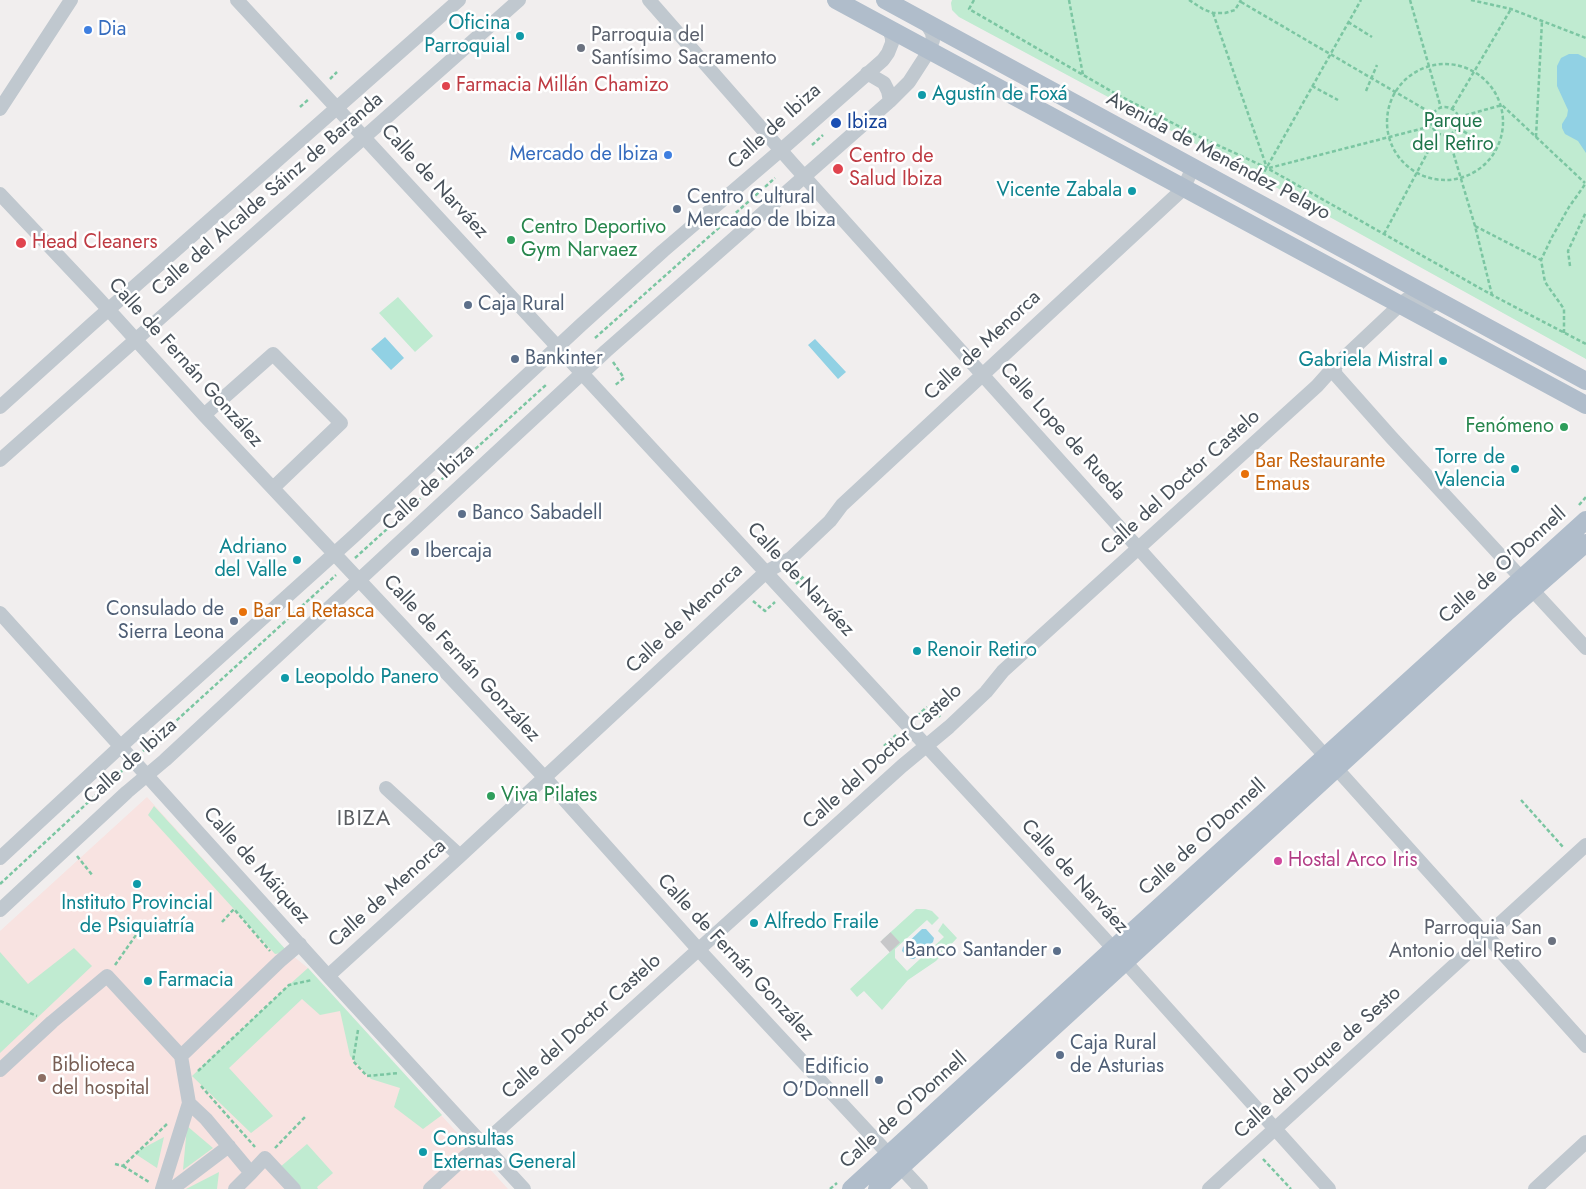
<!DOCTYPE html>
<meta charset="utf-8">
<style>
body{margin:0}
canvas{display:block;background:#f1eeee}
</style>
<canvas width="1586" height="1189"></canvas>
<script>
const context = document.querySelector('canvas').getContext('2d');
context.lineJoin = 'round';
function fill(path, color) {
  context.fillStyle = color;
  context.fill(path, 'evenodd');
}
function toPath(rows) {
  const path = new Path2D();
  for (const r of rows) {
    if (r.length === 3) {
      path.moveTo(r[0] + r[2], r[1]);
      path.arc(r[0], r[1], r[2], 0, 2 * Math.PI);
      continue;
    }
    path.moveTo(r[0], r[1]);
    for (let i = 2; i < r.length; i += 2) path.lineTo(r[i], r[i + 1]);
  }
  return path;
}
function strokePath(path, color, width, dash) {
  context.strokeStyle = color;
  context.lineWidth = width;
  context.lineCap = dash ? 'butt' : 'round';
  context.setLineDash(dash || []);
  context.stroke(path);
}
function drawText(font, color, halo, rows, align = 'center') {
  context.font = font + ' Jost,sans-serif';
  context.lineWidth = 5;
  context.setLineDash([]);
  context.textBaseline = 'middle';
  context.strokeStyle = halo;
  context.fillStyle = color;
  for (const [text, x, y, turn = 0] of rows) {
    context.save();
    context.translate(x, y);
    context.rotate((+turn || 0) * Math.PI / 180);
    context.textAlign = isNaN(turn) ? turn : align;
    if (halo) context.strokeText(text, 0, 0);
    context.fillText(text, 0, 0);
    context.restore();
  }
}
const medical = toPath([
 [147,797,288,952,308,968,508,1189,0,1189,0,931]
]);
const green = toPath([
 [952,0,1586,0,1586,359,1261,179,959,17,952,10,951,3],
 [398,297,433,336,415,352,379,313],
 [154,806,288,952,275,954,148,815],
 [916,909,925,909,932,911,939,918,932,925,927,920,895,949,895,958,907,971,944,937,938,931,943,923,957,938,936,961,908,980,882,1010,864,991,857,997,850,989,891,951,882,940],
 [74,948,92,966,0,1053,0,952,28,984],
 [308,968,442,1115,423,1129,394,1107,400,1088,371,1079,350,1056,340,1011,320,1015,302,999,229,1068,273,1116,251,1133,192,1076,289,985],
 [187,1126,213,1148,183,1170],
 [164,1137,157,1168,134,1153],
 [307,1144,333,1173,317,1187,318,1189,298,1189,279,1168],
 [219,1172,217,1189,186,1189]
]);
const water = toPath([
 [1569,54,1578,54,1586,58,1586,153,1578,141,1565,134,1562,128,1562,124,1567,116,1568,110,1557,86,1557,66,1561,58],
 [385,337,404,358,391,370,371,349],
 [815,339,846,372,838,379,808,345],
 [922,929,926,929,934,938,933,942,914,959,910,959,902,951,903,947]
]);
const minorTunnel = toPath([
 [885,947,899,934]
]);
const path = toPath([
 [974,0,969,9,1116,94,1198,136,1267,168,1492,295,1586,344],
 [1069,0,1083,75],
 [1189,0,1203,9,1213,13,1225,13,1235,10,1241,0],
 [1410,0,1441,108],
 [1471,0,1511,9,1586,38],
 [1241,2,1433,114],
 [1213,13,1267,168],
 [1348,22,1372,37],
 [1445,122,58],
 [330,79,337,72],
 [1312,86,1338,100],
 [1366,91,1377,65],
 [300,107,309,99],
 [1445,121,14],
 [1452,109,1511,9],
 [1459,117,1502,105,1585,183],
 [1458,128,1496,151],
 [1448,135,1475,226,1492,295],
 [1536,137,1542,21],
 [812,145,823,135],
 [1269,168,1432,126],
 [1258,183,1361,0],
 [1475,226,1541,260],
 [1384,234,1438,133],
 [1570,266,1568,251,1586,212],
 [1564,333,1564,309,1545,282,1541,260,1552,237,1569,207,1586,183],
 [595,338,775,178],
 [613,362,624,378,614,386],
 [1579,505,1586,497],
 [355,558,547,384],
 [796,584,804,576],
 [753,601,765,611,775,602],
 [935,711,940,717],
 [917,716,927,707],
 [884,746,896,735],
 [143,751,336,575],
 [1521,800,1563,847],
 [77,856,93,876],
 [0,884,124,769],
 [222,922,234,909,270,951],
 [115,965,136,935],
 [0,1001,37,1016],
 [358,1030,353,1061,367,1076,399,1073],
 [198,1071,289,985,312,980],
 [201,1086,255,1147],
 [275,1148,305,1117],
 [1263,1159,1291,1189],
 [115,1164,123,1166,168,1123],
 [123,1166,149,1182],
 [830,1189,837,1183]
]);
const minor = toPath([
 [237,0,1102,936,1329,1189],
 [649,0,792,163,1586,1046],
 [867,73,884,83,888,91,890,101],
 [0,109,71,0],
 [0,194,98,298,204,415,545,778,698,949,921,1189],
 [1334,367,1336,375,1391,437,1586,648],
 [0,407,92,324,459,0],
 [204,415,273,354,341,423,273,488],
 [0,460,519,0],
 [0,613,328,976,524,1189],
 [386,788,460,856],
 [0,858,121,746,354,536,582,324,663,251,781,150,883,60,888,53,892,43,892,38,889,29],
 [0,910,127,792,165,760,606,351,890,101,909,82,929,51,933,40,932,33,926,23],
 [328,976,460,856,766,572,791,558,830,521,842,505,1183,189,1190,174,1189,165],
 [0,1070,52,1022,107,976,181,1056,280,961,300,944],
 [189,1103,206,1119,251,1173,265,1158,294,1189],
 [162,1189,189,1103,181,1056],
 [172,1189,229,1146],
 [235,1189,251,1173],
 [430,1189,465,1157,483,1144,902,766,949,727,986,692,1003,671,1317,386,1334,367,1403,302,1407,299,1415,298,1432,305],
 [1209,1189,1586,845],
 [1535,1189,1586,1142]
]);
const major = toPath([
 [836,0,1586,405],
 [885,0,1586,381],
 [851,1189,1113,949,1586,520],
 [877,1189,1506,613,1586,543]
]);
const markers = [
 [88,30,5,"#3f7fe0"],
 [520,36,5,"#0f9aa8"],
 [581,48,5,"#6b7280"],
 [446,86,5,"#e0444e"],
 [922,95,5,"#0f9aa8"],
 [836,123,6,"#1a4fb4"],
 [668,155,5,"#3f7fe0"],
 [838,169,6,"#e0444e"],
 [1132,191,5,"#0f9aa8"],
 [677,209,5,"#5c6f8a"],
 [511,240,5,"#2e9e5b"],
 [21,243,6,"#e0444e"],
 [468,305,5,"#5c6f8a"],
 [515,359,5,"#5c6f8a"],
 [1443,361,5,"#0f9aa8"],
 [1564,427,5,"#2e9e5b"],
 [1515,469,5,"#0f9aa8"],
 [1245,474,5,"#e8710a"],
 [462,514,5,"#5c6f8a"],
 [415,552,5,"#5c6f8a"],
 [297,560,5,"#0f9aa8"],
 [243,612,5,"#e8710a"],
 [234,621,5,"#5c6f8a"],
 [917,651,5,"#0f9aa8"],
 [285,678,5,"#0f9aa8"],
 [491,796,5,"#2e9e5b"],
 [1278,861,5,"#d1479c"],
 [137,884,5,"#0f9aa8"],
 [754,923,5,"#0f9aa8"],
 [1552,941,5,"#6b7280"],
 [1057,951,5,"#5c6f8a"],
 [148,981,5,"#0f9aa8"],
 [1060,1055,5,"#5c6f8a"],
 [42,1078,5,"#8d6e63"],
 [879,1080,5,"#5c6f8a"],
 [423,1152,5,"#0f9aa8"]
];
const cultureNames = [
 ["Oficina",510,24,"right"],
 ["Parroquial",510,47,"right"],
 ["Agustín de Foxá",932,95],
 ["Vicente Zabala",1122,191,"right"],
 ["Gabriela Mistral",1433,361,"right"],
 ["Torre de",1505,458,"right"],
 ["Valencia",1505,481,"right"],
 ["Adriano",287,548,"right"],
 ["del Valle",287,571,"right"],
 ["Renoir Retiro",927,651],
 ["Leopoldo Panero",295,678],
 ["Instituto Provincial",137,904,"center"],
 ["de Psiquiatría",137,927,"center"],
 ["Alfredo Fraile",764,923],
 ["Farmacia",158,981],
 ["Consultas",433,1140],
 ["Externas General",433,1163]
];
const shopNames = [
 ["Dia",98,30],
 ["Mercado de Ibiza",658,155,"right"]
];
const worshipNames = [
 ["Parroquia del",591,36],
 ["Santísimo Sacramento",591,59],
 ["Parroquia San",1542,929,"right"],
 ["Antonio del Retiro",1542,952,"right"]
];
const healthNames = [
 ["Farmacia Millán Chamizo",456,86],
 ["Centro de",849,157],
 ["Salud Ibiza",849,180],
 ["Head Cleaners",32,243]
];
const parkNames = [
 ["Parque",1453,122],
 ["del Retiro",1453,145]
];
const transitNames = [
 ["Ibiza",847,123]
];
const streetNames = [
 ["Calle de Ibiza",775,127,-42],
 ["Avenida de Menéndez Pelayo",1218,157,28],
 ["Calle de Narváez",434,182,47],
 ["Calle del Alcalde Sáinz de Baranda",268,195,-41],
 ["Calle de Menorca",983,346,-43],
 ["Calle de Fernán González",185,363,48],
 ["Calle Lope de Rueda",1062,432,48],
 ["Calle del Doctor Castelo",1181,483,-42],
 ["Calle de Ibiza",429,488,-43],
 ["Calle de O'Donnell",1503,566,-42],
 ["Calle de Narváez",800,580,47],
 ["Calle de Menorca",685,619,-43],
 ["Calle de Fernán González",461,659,47],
 ["Calle del Doctor Castelo",883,757,-42],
 ["Calle de Ibiza",131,762,-42],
 ["Calle de O'Donnell",1203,838,-42],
 ["Calle de Máiquez",256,866,48],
 ["Calle de Narváez",1074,877,47],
 ["Calle de Menorca",388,894,-42],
 ["Calle de Fernán González",735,958,47],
 ["Calle del Doctor Castelo",582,1027,-42],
 ["Calle del Duque de Sesto",1318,1063,-42],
 ["Calle de O'Donnell",904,1111,-42]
];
const serviceNames = [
 ["Centro Cultural",687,198],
 ["Mercado de Ibiza",687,221],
 ["Caja Rural",478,305],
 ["Bankinter",525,359],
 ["Banco Sabadell",472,514],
 ["Ibercaja",425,552],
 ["Consulado de",224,610,"right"],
 ["Sierra Leona",224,633,"right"],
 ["Banco Santander",1047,951,"right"],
 ["Caja Rural",1070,1044],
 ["de Asturias",1070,1067],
 ["Edificio",869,1068,"right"],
 ["O'Donnell",869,1091,"right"]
];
const leisureNames = [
 ["Centro Deportivo",521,228],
 ["Gym Narvaez",521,251],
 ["Fenómeno",1554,427,"right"],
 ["Viva Pilates",501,796]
];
const foodNames = [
 ["Bar Restaurante",1255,462],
 ["Emaus",1255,485],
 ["Bar La Retasca",253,612]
];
const hotelNames = [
 ["Hostal Arco Iris",1288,861]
];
const educationNames = [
 ["Biblioteca",52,1066],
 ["del hospital",52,1089]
];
const quarterNames = [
 ["IBIZA",364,820]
];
fill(medical, '#f8e3e1');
fill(green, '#c0ebd1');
fill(water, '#91d1e4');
strokePath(minorTunnel, '#c7c7c9', 14, [14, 7]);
strokePath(path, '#7bc6a2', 2.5, [4, 2.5]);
strokePath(minor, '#c0c8cf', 14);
strokePath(major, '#b0bdcb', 18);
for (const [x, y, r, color] of markers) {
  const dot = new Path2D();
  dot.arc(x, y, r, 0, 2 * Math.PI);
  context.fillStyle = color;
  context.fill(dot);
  strokePath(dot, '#fff', 2);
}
drawText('20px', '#0d838f', '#fff', cultureNames, 'left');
drawText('20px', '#366cbe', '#fff', shopNames, 'left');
drawText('20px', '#5b616d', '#fff', worshipNames, 'left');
drawText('20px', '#be3a42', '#fff', healthNames, 'left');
drawText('20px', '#1f754b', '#fff', parkNames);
drawText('20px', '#164399', '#fff', transitNames, 'left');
drawText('20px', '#48515a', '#fff', streetNames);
drawText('20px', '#4e5e75', '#fff', serviceNames, 'left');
drawText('20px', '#27864d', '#fff', leisureNames, 'left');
drawText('20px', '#c56008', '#fff', foodNames, 'left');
drawText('20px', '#b23c85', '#fff', hotelNames, 'left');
drawText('20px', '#785e54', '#fff', educationNames, 'left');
context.letterSpacing = '1px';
drawText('22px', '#5b5e62', '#fff', quarterNames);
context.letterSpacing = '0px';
</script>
